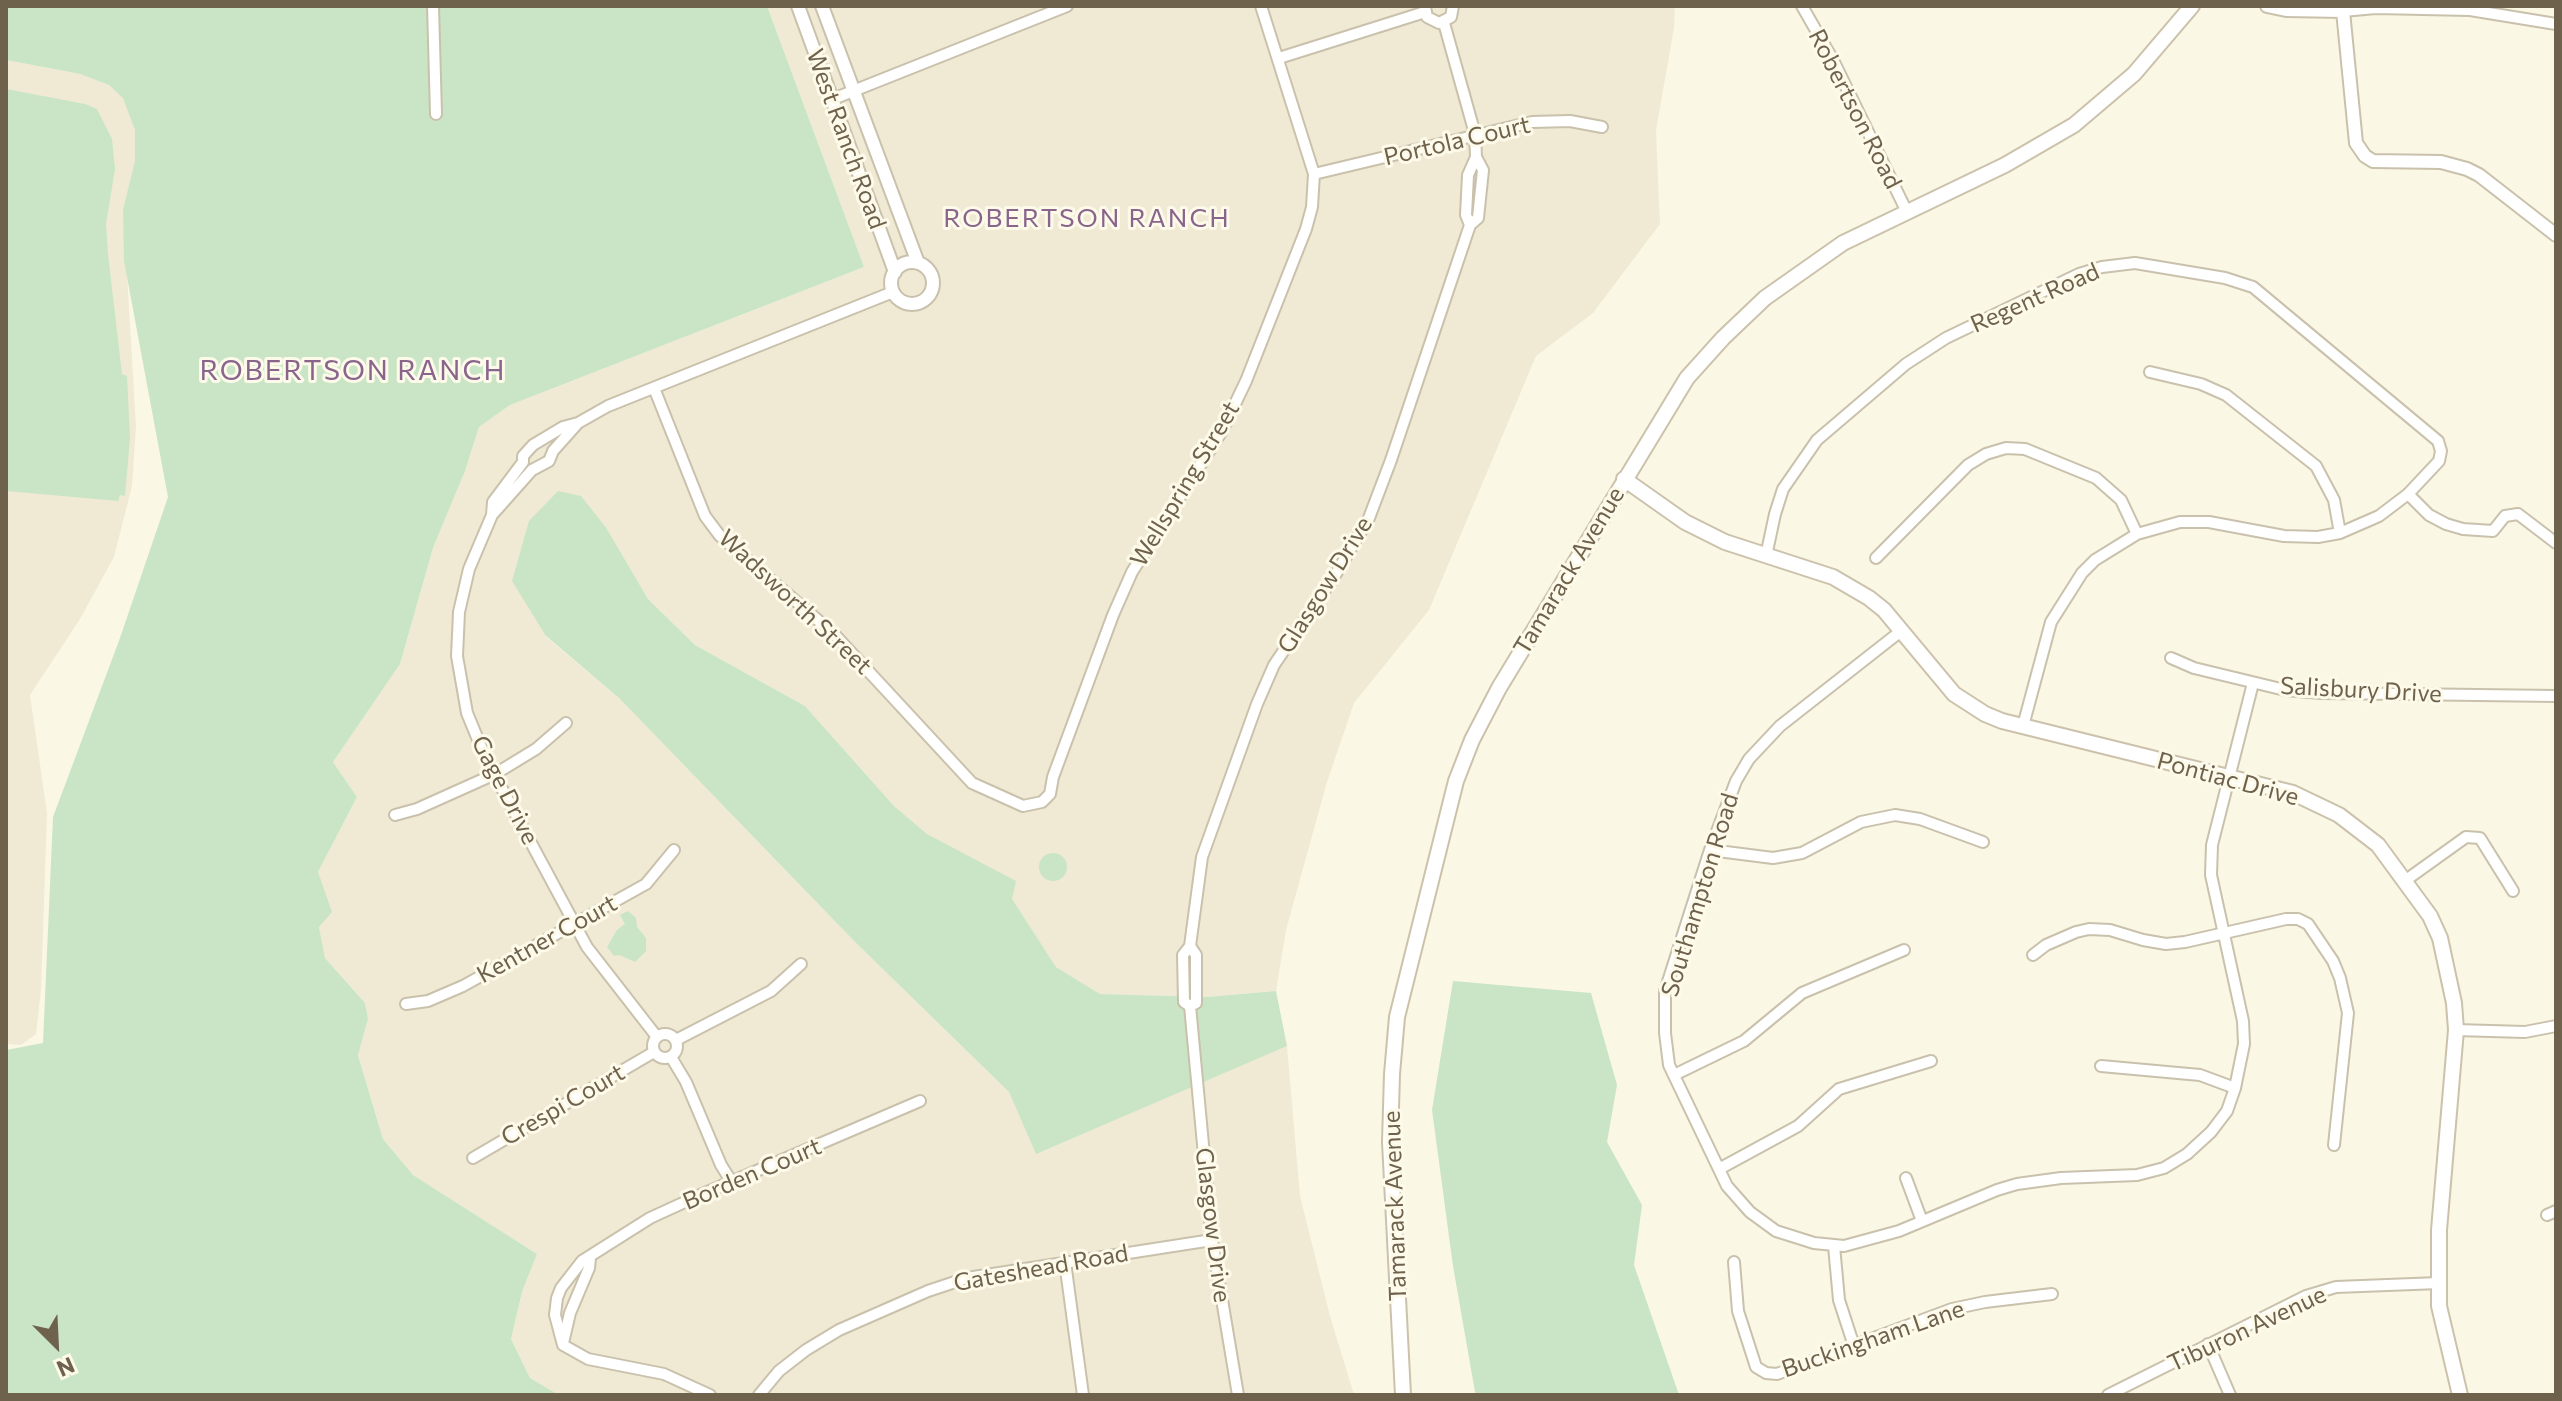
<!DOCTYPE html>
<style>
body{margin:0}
#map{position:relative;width:2562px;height:1401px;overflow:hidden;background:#faf7e5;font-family:Commissioner,sans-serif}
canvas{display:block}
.frame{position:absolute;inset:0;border:8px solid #6f624d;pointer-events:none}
.north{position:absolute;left:16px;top:1305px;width:80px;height:80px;-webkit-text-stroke:6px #fdfaea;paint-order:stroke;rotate:156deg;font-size:22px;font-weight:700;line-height:32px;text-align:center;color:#6f624d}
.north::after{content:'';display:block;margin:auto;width:28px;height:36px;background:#6f624d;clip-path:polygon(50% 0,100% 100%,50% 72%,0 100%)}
</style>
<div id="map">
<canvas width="2562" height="1401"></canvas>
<div class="frame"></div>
<div class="north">N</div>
</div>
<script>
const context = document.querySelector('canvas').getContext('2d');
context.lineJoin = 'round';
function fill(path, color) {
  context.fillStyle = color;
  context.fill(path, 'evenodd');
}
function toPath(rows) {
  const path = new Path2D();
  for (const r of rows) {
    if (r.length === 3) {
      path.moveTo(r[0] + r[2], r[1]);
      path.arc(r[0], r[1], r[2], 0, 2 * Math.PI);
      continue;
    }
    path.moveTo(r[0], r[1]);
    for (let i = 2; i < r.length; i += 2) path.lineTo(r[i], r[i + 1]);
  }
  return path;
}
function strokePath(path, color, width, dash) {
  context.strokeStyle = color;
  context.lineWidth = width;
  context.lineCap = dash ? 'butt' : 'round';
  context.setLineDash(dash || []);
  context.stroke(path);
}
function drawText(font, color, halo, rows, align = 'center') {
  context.font = font + ' Commissioner,sans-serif';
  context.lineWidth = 6;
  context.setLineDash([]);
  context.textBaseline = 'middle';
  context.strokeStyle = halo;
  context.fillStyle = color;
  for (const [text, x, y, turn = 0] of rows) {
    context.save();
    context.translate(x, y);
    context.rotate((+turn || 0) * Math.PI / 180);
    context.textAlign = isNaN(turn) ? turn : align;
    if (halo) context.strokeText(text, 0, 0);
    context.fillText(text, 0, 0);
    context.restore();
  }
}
const residential = toPath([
 [767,6,1675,6,1674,28,1656,130,1660,224,1593,313,1536,356,1429,610,1354,703,1327,782,1286,930,1276,991,1206,997,1100,994,1056,967,1011,899,959,852,927,834,894,806,805,706,695,645,648,599,607,529,546,637,619,698,856,943,1009,1092,1036,1153,1180,1089,1287,1046,1300,1196,1330,1316,1354,1395,559,1395,530,1378,511,1339,522,1292,537,1254,413,1175,383,1139,358,1054,368,1019,365,1003,325,958,319,927,318,872,357,797,333,762,400,664,433,548,465,471,479,427,510,405,864,267],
 [6,60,80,74,109,85,125,98,140,132,126,257,136,427,132,486,114,557,80,619,30,695,47,813,41,990,36,1034,21,1045,6,1044]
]);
const green = toPath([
 [6,6,767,6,864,267,510,405,479,427,465,471,433,548,400,664,333,762,357,797,318,872,332,912,319,927,325,958,365,1003,368,1019,358,1055,383,1139,413,1175,537,1254,522,1292,511,1339,530,1378,559,1395,6,1395,6,1050,43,1043,53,817,120,638,168,497,124,261,123,210,135,161,135,130,123,98,109,85,80,74,6,60],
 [6,89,85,104,97,109,112,139,115,169,106,224,108,254,122,374,127,376,130,438,125,496,120,495,118,501,6,491],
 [558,491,581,496,607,529,648,599,695,645,805,706,894,806,927,834,1016,881,1012,899,1056,967,1100,994,1206,997,1276,991,1287,1046,1036,1154,1009,1092,856,943,619,698,546,636,512,581,529,521],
 [1053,867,14],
 [628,911,636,918,637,927,646,938,646,951,635,962,619,955,614,956,607,947,617,930,625,924,620,915],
 [1453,981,1591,993,1617,1085,1607,1142,1642,1205,1634,1265,1679,1395,1477,1395,1475,1392,1453,1266,1432,1110]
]);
const minor = toPath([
 [433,6,436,114],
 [1802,6,1833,60,1907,212],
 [2342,6,2343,11,2376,8,2470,10,2556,24],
 [1425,7,1427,17,1439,23,1451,17,1453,6],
 [1444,23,1475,134,1476,157,1468,175,1466,215,1470,225],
 [1279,58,1425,12],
 [833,99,1067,6],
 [1314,174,1532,122,1570,121,1602,127],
 [2150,372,2201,384,2226,395,2316,466,2334,500,2340,533],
 [654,388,705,516,720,536,834,634,972,783,1023,806,1042,802,1050,794,1053,777,1113,615,1132,572,1222,431,1246,381,1306,229,1312,207,1314,174,1261,6],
 [2408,494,2429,515,2446,524,2463,529,2493,531,2505,516,2518,514,2556,543],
 [492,515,532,470,549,461,553,451,578,423],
 [1766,556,1775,514,1783,489,1817,440,1906,364,1946,338,2079,274,2102,267,2135,263,2225,278,2253,287,2438,441,2441,451,2439,461,2408,494,2379,516,2340,533,2318,537,2284,536,2209,522,2180,522,2137,534,2095,560,2082,573,2051,622,2023,726],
 [1876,558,1968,465,1986,454,2006,448,2025,449,2096,478,2121,500,2137,534],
 [1901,631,1780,726,1749,759,1736,781,1710,850,1665,991,1665,1033,1669,1065,1727,1186,1750,1212,1776,1231,1814,1243,1844,1246,1899,1231,1997,1190,2017,1184,2061,1178,2137,1175,2164,1168,2187,1154,2211,1132,2227,1111,2235,1088,2244,1044,2243,1021,2211,875,2212,845,2253,683],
 [2171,658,2194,668,2285,690,2321,693,2556,696],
 [395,815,417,809,495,774,536,749,566,723],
 [1710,850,1773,858,1802,853,1861,822,1895,815,1920,819,1983,842],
 [2406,880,2466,837,2480,838,2513,891],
 [2033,955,2046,945,2076,932,2089,929,2110,930,2143,940,2166,944,2185,942,2286,919,2298,919,2308,924,2333,961,2340,978,2348,1013,2334,1145],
 [406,1004,428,1001,463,986,646,884,674,850],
 [1190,1006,1196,1003,1196,955,1190,946],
 [2456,1030,2525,1032,2556,1026],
 [665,1046,12],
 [657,1037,587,947,486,759,467,713,457,656,459,612,469,569,492,515,493,502,523,462,523,456,533,445,563,427,578,423,608,406,893,292],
 [676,1040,771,991,801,964],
 [671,1057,686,1082,721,1165,731,1181],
 [2101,1066,2200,1075,2235,1088],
 [1674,1075,1744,1041,1802,993,1904,950],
 [473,1158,654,1052],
 [1719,1169,1798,1126,1839,1089,1931,1061],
 [1906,1178,1922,1221],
 [2547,1215,2556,1211],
 [1834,1246,1839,1300,1854,1346],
 [1065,1262,1083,1395],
 [1734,1262,1738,1311,1756,1367,1766,1373,1777,1374,1952,1309,1985,1302,2052,1294],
 [563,1343,570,1313,589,1268,590,1258],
 [2208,1344,2230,1395],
 [563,1345,555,1315,557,1298,561,1288,582,1261,650,1218,698,1196,920,1101],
 [563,1345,588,1359,664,1374,710,1395],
 [759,1395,779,1371,806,1350,839,1330,928,1291,967,1278,1212,1240],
 [1238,1395,1212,1240,1190,1006,1184,1002,1183,955,1190,946,1202,857,1257,704,1274,665,1337,572,1369,518,1391,460,1470,225,1478,218,1483,170,1476,157],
 [2108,1395,2306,1296,2336,1287,2439,1283]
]);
const tertiary = toPath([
 [798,6,895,272],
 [822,6,918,263],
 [2267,6,2286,10,2343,11,2356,143,2365,156,2373,161,2441,162,2467,169,2479,175,2556,235],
 [912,283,21]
]);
const secondary = toPath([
 [1624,479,1685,522,1725,542,1833,577,1869,598,1884,610,1954,694,1985,714,2002,721,2293,793,2339,815,2378,845,2430,916,2440,938,2454,1003,2456,1030,2439,1230,2439,1306,2460,1395],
 [1403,1395,1390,1142,1392,1074,1397,1017,1456,781,1472,740,1499,688,1687,378,1723,338,1765,298,1843,243,2005,165,2074,125,2134,74,2192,6]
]);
const streetNames = [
 ["Robertson Road",1855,109,63],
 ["West Ranch Road",846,139,70],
 ["Portola Court",1457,141,-13],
 ["Regent Road",2035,298,-24],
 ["Wellspring Street",1185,484,-59],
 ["Tamarack Avenue",1569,571,-59],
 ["Glasgow Drive",1325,585,-58],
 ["Wadsworth Street",795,602,43],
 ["Salisbury Drive",2361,690,3],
 ["Pontiac Drive",2228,779,15],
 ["Gage Drive",505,790,63],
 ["Southampton Road",1700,895,-73],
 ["Kentner Court",547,939,-29],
 ["Crespi Court",563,1105,-30],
 ["Borden Court",752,1174,-23],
 ["Tamarack Avenue",1395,1206,-92],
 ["Glasgow Drive",1213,1225,83],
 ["Gateshead Road",1041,1268,-10],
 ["Tiburon Avenue",2247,1329,-25],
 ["Buckingham Lane",1873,1339,-19]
];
const neighbourhoodNames = [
 ["ROBERTSON RANCH",1087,218]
];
const quarterNames = [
 ["ROBERTSON RANCH",353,371]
];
fill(residential, '#f0ead4');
fill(green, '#c9e5c5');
strokePath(minor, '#c9c1ac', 14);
strokePath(tertiary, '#c9c1ac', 16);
strokePath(secondary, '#ccc2ab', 18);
strokePath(minor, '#fff', 10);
strokePath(tertiary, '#fff', 12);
strokePath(secondary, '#fff', 14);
drawText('24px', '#6f624d', '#fdfaea', streetNames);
context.letterSpacing = '2px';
drawText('26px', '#89658c', '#fdfaea', neighbourhoodNames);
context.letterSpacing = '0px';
context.letterSpacing = '2px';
drawText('28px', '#89658c', '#fdfaea', quarterNames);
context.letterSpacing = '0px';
</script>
